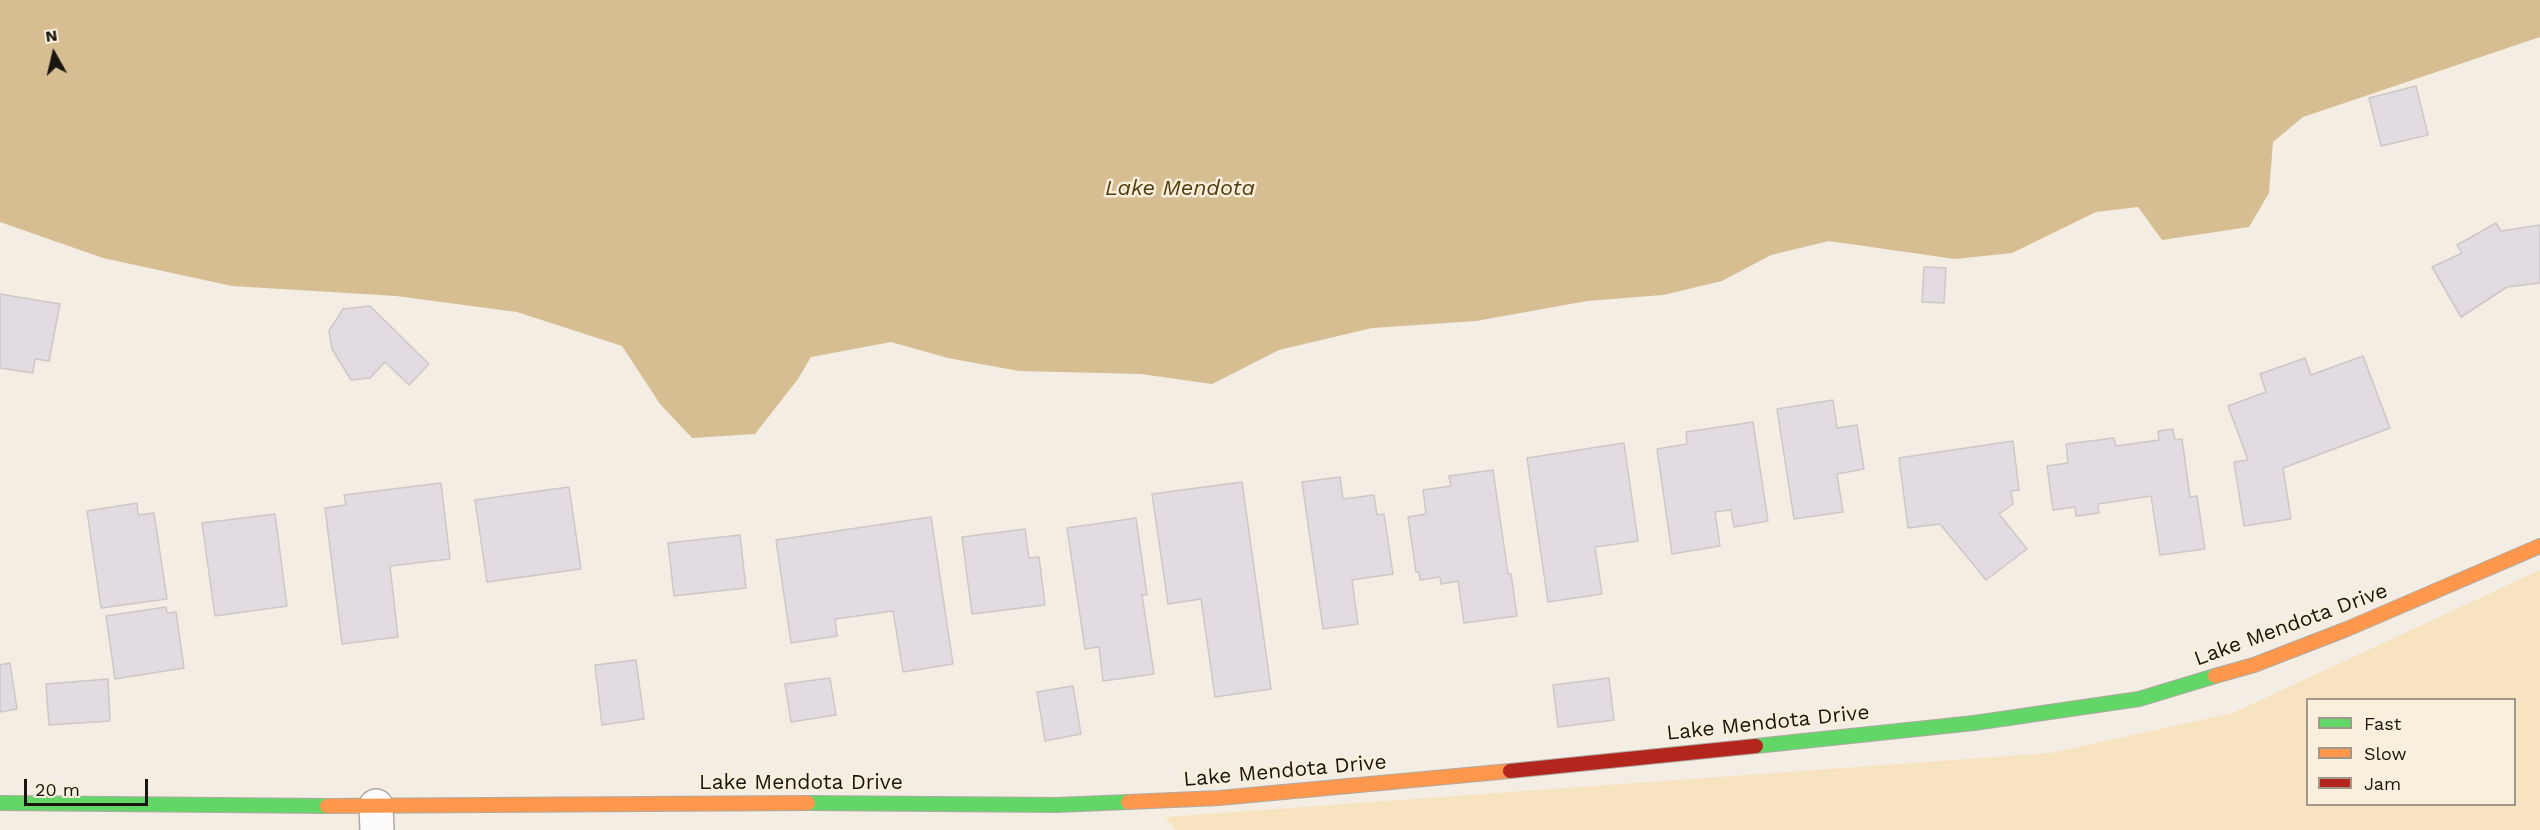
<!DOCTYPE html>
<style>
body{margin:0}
#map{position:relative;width:2540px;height:830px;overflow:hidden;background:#f3ede3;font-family:"Work Sans",sans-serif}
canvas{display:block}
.legend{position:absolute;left:2306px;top:698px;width:210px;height:108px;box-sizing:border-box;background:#faefdc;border:2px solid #a0988a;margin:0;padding:8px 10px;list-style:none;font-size:18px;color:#19150f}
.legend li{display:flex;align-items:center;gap:12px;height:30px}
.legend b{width:30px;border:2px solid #a0988a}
.north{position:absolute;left:24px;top:24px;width:60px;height:60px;-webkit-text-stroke:4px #faefdc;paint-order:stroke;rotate:352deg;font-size:16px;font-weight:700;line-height:24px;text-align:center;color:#19150f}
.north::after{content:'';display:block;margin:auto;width:21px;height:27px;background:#19150f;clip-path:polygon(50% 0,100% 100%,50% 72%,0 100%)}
.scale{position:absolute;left:24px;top:779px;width:124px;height:27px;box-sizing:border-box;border:3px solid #19150f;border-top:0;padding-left:8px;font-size:18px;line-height:21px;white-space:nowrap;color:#19150f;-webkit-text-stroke:4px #faefdc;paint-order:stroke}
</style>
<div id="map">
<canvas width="2540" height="830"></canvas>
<ul class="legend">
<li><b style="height:8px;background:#63d668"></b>Fast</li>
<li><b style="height:8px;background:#ff974d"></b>Slow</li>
<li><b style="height:8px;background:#b3261e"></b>Jam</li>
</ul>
<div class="north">N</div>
<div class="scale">20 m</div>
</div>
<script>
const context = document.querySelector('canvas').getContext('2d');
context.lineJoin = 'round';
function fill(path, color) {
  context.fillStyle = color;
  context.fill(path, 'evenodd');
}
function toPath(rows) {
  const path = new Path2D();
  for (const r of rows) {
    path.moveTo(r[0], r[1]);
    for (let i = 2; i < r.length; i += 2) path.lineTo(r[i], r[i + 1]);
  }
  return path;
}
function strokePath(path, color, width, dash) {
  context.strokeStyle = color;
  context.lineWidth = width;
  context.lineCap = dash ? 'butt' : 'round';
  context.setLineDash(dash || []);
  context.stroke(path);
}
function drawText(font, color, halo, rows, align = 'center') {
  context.font = font + ' "Work Sans",sans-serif';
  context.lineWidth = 5;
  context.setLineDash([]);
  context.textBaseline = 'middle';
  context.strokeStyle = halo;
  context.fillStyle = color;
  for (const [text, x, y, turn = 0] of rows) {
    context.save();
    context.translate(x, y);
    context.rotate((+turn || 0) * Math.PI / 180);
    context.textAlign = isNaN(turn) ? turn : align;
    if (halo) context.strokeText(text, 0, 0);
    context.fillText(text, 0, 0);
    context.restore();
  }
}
const green = toPath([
 [2540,570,2540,830,1176,830,1165,817,2051,753,2233,713],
 [2308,700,2514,700,2514,804,2308,804]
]);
const water = toPath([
 [0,0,2540,0,2540,37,2303,117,2273,142,2269,193,2249,227,2162,240,2138,207,2096,212,2012,253,1955,259,1829,241,1771,255,1722,281,1663,295,1587,301,1476,321,1372,328,1279,350,1212,384,1141,374,1019,371,948,358,891,342,811,357,798,379,755,434,692,438,660,404,622,346,517,312,396,296,232,286,103,258,0,222]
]);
const building = toPath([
 [2416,86,2428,135,2381,146,2369,98,2416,86],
 [2496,223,2501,231,2540,225,2540,283,2507,287,2461,317,2432,267,2462,253,2457,245,2496,223],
 [1924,267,1946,268,1944,303,1922,302,1924,267],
 [0,294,60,304,49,361,35,359,33,373,0,368,0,294],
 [370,306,429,364,409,385,385,362,370,378,351,380,332,349,329,331,343,309,370,306],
 [2363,356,2390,428,2283,468,2291,519,2244,526,2234,462,2248,460,2228,406,2266,392,2260,374,2305,358,2311,375,2363,356],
 [1833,400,1837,428,1857,425,1864,469,1837,474,1843,512,1794,519,1777,409,1833,400],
 [1753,422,1768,521,1734,527,1731,510,1715,512,1720,546,1672,554,1657,449,1687,444,1686,432,1753,422],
 [2173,429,2175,440,2182,439,2190,497,2197,496,2205,549,2160,555,2151,496,2098,504,2099,513,2076,516,2075,507,2053,510,2047,466,2068,463,2066,444,2114,438,2116,446,2159,440,2158,431,2173,429],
 [2013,441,2019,490,2011,491,2013,504,1999,514,2027,549,1986,580,1940,524,1908,528,1899,458,2013,441],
 [1624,443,1638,541,1595,547,1602,594,1548,602,1527,458,1624,443],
 [1493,470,1508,574,1511,574,1517,616,1464,623,1458,581,1441,584,1440,577,1420,580,1419,572,1416,572,1408,517,1426,514,1423,490,1451,486,1449,476,1493,470],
 [1340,477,1343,499,1374,495,1377,515,1384,514,1393,574,1352,580,1358,624,1323,629,1302,482,1340,477],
 [1242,482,1271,689,1215,697,1201,599,1168,604,1152,494,1242,482],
 [441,483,450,559,390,566,398,637,342,644,325,508,346,505,344,495,441,483],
 [569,487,581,569,487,582,475,500,569,487],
 [137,503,138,515,154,513,167,599,101,608,87,511,137,503],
 [275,514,287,606,215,616,202,523,275,514],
 [931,517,953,664,903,672,893,611,835,619,837,636,791,643,776,540,931,517],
 [1136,518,1147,595,1142,595,1154,674,1103,681,1099,647,1085,649,1067,528,1136,518],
 [1025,529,1029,558,1039,557,1045,605,972,614,962,537,1025,529],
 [740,535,746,588,674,596,668,543,740,535],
 [166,607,167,613,176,612,184,668,115,679,106,616,166,607],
 [636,660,644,719,602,725,595,665,636,660],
 [10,663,17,709,0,712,0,665,10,663],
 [830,678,836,715,791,722,785,684,830,678],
 [1609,678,1614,720,1558,727,1553,685,1609,678],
 [108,679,110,721,49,725,46,684,108,679],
 [1073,686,1081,734,1045,741,1037,692,1073,686]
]);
const street = toPath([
 [376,806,377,830]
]);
const fast = toPath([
 [1756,746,1974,723,2139,699,2215,676],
 [0,803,327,806],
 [808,803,1057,805,1128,802]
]);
const slow = toPath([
 [2215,676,2254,665,2347,629,2540,546],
 [1128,802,1219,798,1510,771],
 [327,806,808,803]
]);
const jam = toPath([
 [1510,771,1756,746]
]);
const streetNames = [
 ["Lake Mendota Drive",2291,625,-20],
 ["Lake Mendota Drive",1768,723,-6],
 ["Lake Mendota Drive",1285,771,-5],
 ["Lake Mendota Drive",801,783]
];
const waterNames = [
 ["Lake Mendota",1180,189]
];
fill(green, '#f7e3c0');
fill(water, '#d6be92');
fill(building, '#e2dbe1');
strokePath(building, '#ccc8c6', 1.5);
strokePath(street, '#aea9a2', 36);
strokePath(fast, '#aea9a2', 16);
strokePath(slow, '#aea9a2', 16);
strokePath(jam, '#aea9a2', 16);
strokePath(street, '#fdfcfb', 33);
strokePath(fast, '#63d668', 14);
strokePath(slow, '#ff974d', 14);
strokePath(jam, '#b3261e', 14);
drawText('21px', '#19150f', '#faefdc', streetNames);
drawText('italic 22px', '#533c0d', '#faefdc', waterNames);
</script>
